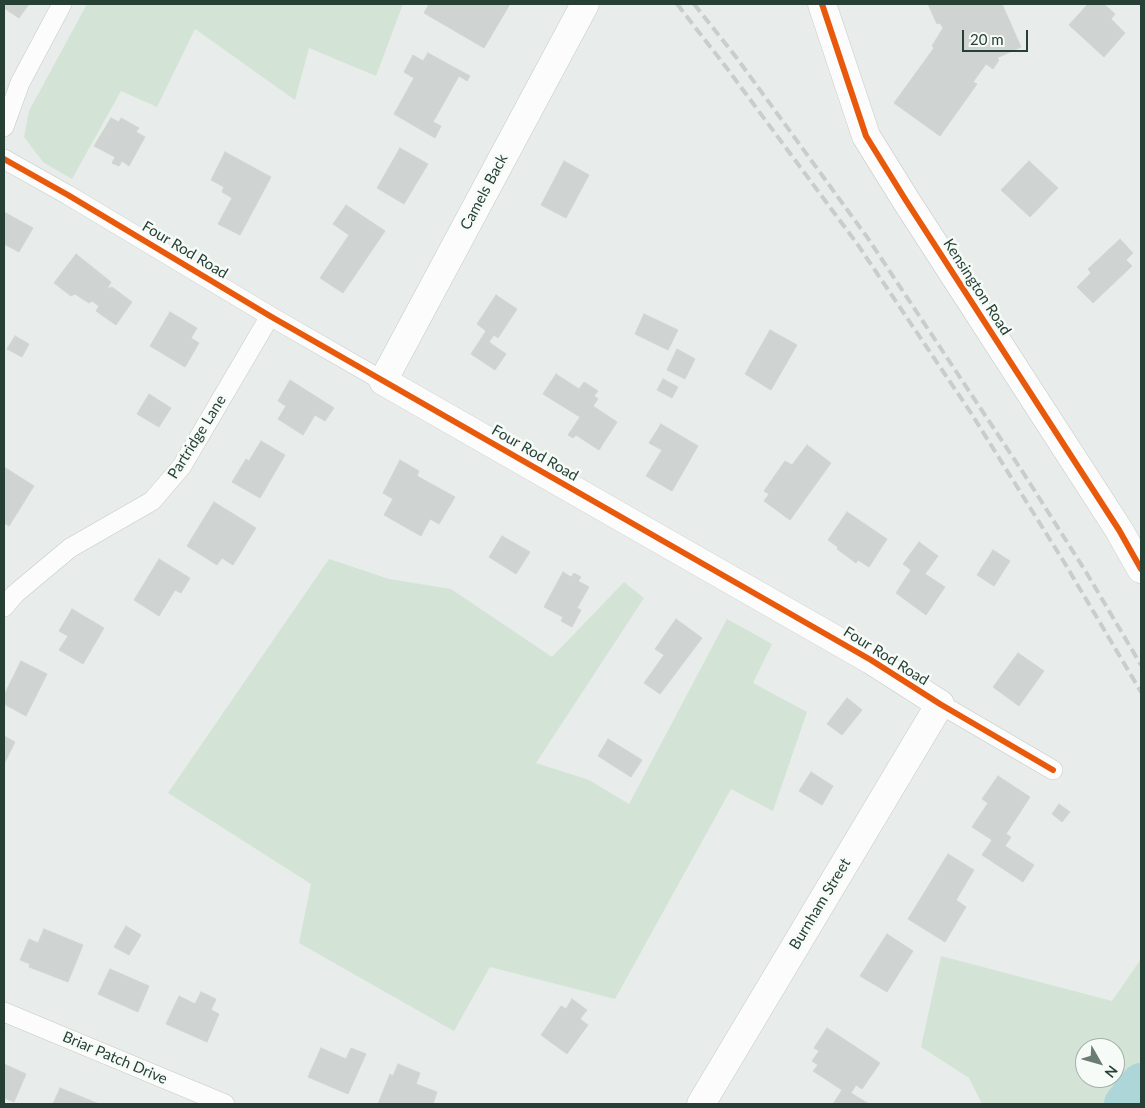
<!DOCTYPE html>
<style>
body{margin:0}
#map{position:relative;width:1145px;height:1108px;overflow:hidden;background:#e8ecea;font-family:Lato,sans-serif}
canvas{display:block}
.frame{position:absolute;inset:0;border:5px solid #264036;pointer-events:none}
.north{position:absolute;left:1075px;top:1038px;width:50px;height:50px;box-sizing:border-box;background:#f7fbf8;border:1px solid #a3b0aa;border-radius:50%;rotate:128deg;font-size:14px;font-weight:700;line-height:20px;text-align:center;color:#264036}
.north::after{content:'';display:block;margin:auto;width:18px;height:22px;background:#6a7c75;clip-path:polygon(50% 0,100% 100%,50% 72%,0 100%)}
.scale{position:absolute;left:962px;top:30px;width:66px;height:22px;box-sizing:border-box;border:2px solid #264036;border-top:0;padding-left:6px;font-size:15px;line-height:18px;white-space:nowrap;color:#264036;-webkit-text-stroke:4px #f7fbf8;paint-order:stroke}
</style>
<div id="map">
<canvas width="1145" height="1108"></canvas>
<div class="frame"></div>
<div class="north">N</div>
<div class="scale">20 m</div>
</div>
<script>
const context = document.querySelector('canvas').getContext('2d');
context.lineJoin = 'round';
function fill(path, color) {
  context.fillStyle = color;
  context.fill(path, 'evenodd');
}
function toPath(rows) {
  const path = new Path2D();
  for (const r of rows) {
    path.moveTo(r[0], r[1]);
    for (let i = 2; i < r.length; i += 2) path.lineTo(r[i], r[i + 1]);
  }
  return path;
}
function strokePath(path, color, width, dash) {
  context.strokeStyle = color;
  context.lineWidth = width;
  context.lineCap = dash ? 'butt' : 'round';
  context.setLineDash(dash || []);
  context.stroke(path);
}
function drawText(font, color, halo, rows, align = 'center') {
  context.font = font + ' Lato,sans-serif';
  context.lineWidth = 5;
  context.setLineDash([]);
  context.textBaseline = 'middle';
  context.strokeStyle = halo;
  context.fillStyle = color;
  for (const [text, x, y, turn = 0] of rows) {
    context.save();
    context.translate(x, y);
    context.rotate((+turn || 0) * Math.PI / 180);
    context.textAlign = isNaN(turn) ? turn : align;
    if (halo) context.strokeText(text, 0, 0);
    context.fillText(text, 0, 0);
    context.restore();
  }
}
const green = toPath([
 [87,4,403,4,376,76,309,48,295,100,195,29,157,107,121,91,72,179,43,162,24,137,29,111],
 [329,559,389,579,451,589,552,657,624,582,644,598,536,763,589,780,629,804,727,619,772,644,753,683,807,712,773,811,731,789,615,999,490,967,454,1031,299,943,311,884,168,793],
 [941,956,1112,1001,1141,959,1141,1104,982,1104,969,1078,921,1047],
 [1085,1048,1115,1048,1115,1078,1085,1078]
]);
const river = toPath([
 [1124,1104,1141,1083]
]);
const building = toPath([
 [6,4,29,4,19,18,4,8,6,4],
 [429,4,510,4,484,48,424,13,429,4],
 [928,4,1002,4,1021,47,997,58,999,60,993,69,986,64,973,82,977,84,940,136,894,103,934,48,932,46,943,28,940,23,937,24,928,4],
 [1088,4,1104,4,1115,14,1111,19,1125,33,1104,57,1069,25,1088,4],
 [428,53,470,76,467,81,459,76,433,122,441,126,435,138,394,114,414,78,404,72,413,55,423,61,428,53],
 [111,118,119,122,121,118,139,128,136,132,145,137,129,166,122,161,119,166,112,163,115,157,94,146,111,118],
 [400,148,428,164,404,204,377,188,400,148],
 [225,152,271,177,240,235,218,224,232,198,222,192,224,187,211,180,225,152],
 [564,161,589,175,566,218,541,205,564,161],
 [1029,161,1058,188,1030,217,1001,190,1029,161],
 [346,205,385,231,343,293,320,278,349,235,333,224,346,205],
 [4,212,33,228,19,252,4,244,4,212],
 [1120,239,1133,253,1126,260,1132,266,1093,303,1077,287,1091,273,1088,269,1120,239],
 [76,254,111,282,107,289,112,287,132,302,116,325,96,311,99,306,92,301,89,303,75,294,71,296,54,283,76,254],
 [496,295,517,309,498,338,494,335,489,342,506,354,495,370,471,354,486,331,477,324,496,295],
 [170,312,197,328,191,338,199,343,185,367,150,346,170,312],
 [644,314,678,330,668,350,635,334,644,314],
 [770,330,797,345,771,390,745,374,770,330],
 [15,336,29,344,22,357,7,349,15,336],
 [677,349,695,359,685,379,667,370,677,349],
 [556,374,579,389,584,382,598,391,594,396,598,399,593,406,617,422,599,450,576,435,573,438,568,435,580,417,543,394,556,374],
 [663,379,678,387,672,398,657,390,663,379],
 [290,380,334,408,325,421,315,415,303,435,278,419,286,406,278,401,290,380],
 [149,394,171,408,159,427,137,414,149,394],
 [661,424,698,446,672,491,646,476,662,450,649,443,661,424],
 [261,441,285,455,260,498,232,482,246,459,249,461,261,441],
 [807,445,831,463,790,520,764,501,769,494,764,491,785,461,792,465,807,445],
 [400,460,419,471,417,476,455,497,439,524,430,519,421,536,384,515,393,499,383,493,400,460],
 [4,467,34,486,9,526,4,523,4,467],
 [214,502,256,528,233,565,222,558,217,565,187,546,214,502],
 [847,512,887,539,869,567,858,560,856,563,837,549,838,547,828,540,847,512],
 [502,536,530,552,516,574,489,557,502,536],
 [919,542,938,556,925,574,945,587,926,615,896,593,911,570,903,564,919,542],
 [993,550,1010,561,994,586,977,575,993,550],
 [159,559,190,578,181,593,175,590,159,616,134,600,159,559],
 [563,572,571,577,574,573,581,577,578,581,589,587,577,608,581,610,572,627,561,621,563,617,544,607,563,572],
 [72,609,104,628,83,664,59,650,68,636,59,631,72,609],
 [676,619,702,638,660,694,644,683,664,655,655,649,676,619],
 [1018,653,1044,671,1019,706,993,687,1018,653],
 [21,661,47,674,26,716,4,704,4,695,21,661],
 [847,698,862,710,842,735,827,724,847,698],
 [4,736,15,742,4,764,4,736],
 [608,739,642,760,631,777,598,756,608,739],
 [811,772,833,786,822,805,799,791,811,772],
 [998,776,1030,797,1006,834,1011,837,1005,846,1034,865,1023,882,982,855,992,840,972,827,988,803,982,799,998,776],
 [1059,804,1070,812,1062,822,1052,814,1059,804],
 [948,854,974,870,956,900,966,907,945,942,908,919,948,854],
 [126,926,141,935,129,955,114,947,126,926],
 [44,929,83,945,68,982,29,967,30,964,20,960,29,939,38,943,44,929],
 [887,934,913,951,887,992,860,976,887,934],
 [110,969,149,986,138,1012,98,994,110,969],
 [201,992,216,999,211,1010,219,1014,207,1042,166,1024,179,996,195,1004,201,992],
 [572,999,587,1010,580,1019,588,1025,567,1054,541,1035,561,1006,566,1009,572,999],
 [827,1028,880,1063,862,1089,856,1085,851,1093,869,1104,833,1104,842,1090,813,1071,818,1065,812,1061,819,1051,814,1048,827,1028],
 [321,1048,346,1059,351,1048,366,1054,348,1094,308,1077,321,1048],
 [4,1064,26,1074,14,1102,4,1098,4,1064],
 [398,1064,420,1073,416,1084,437,1092,433,1104,378,1104,390,1074,393,1076,398,1064],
 [60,1088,99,1104,53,1104,60,1088]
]);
const street = toPath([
 [4,127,20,83,62,4],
 [4,159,68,195,270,316,383,381],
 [4,607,15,594,70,548,152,501,182,466,270,316],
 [940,704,1053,770],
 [4,1012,225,1104]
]);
const secondary = toPath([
 [585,4,383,381,871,660,940,704,701,1104],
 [822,4,866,136,905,199,1119,530,1141,569]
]);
const rail = toPath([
 [677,4,726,67,858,245,971,413,1064,562,1141,692],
 [694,4,736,57,867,237,1024,474,1086,572,1141,665]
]);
const cycleway = toPath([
 [822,4,866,136,905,199,1119,530,1141,569],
 [4,159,68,195,270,316,871,660,940,704,1053,770]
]);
const streetNames = [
 ["Camels Back",484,192,-62],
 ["Four Rod Road",185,250,31],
 ["Kensington Road",977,287,57],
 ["Partridge Lane",197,437,-58],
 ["Four Rod Road",535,453,30],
 ["Four Rod Road",886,656,32],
 ["Burnham Street",820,904,-59],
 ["Briar Patch Drive",115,1058,23]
];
fill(green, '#d3e4d6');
strokePath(river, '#acd6d8', 40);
fill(building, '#cfd4d2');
strokePath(building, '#d1d5d3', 1);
strokePath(street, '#c5c9c7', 20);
strokePath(secondary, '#c4cac7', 29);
strokePath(street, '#fcfcfc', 19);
strokePath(secondary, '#fcfcfc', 28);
strokePath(rail, '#c9cdcb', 4, [10, 5]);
strokePath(cycleway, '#e8590c', 6);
drawText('15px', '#264036', '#f7fbf8', streetNames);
</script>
